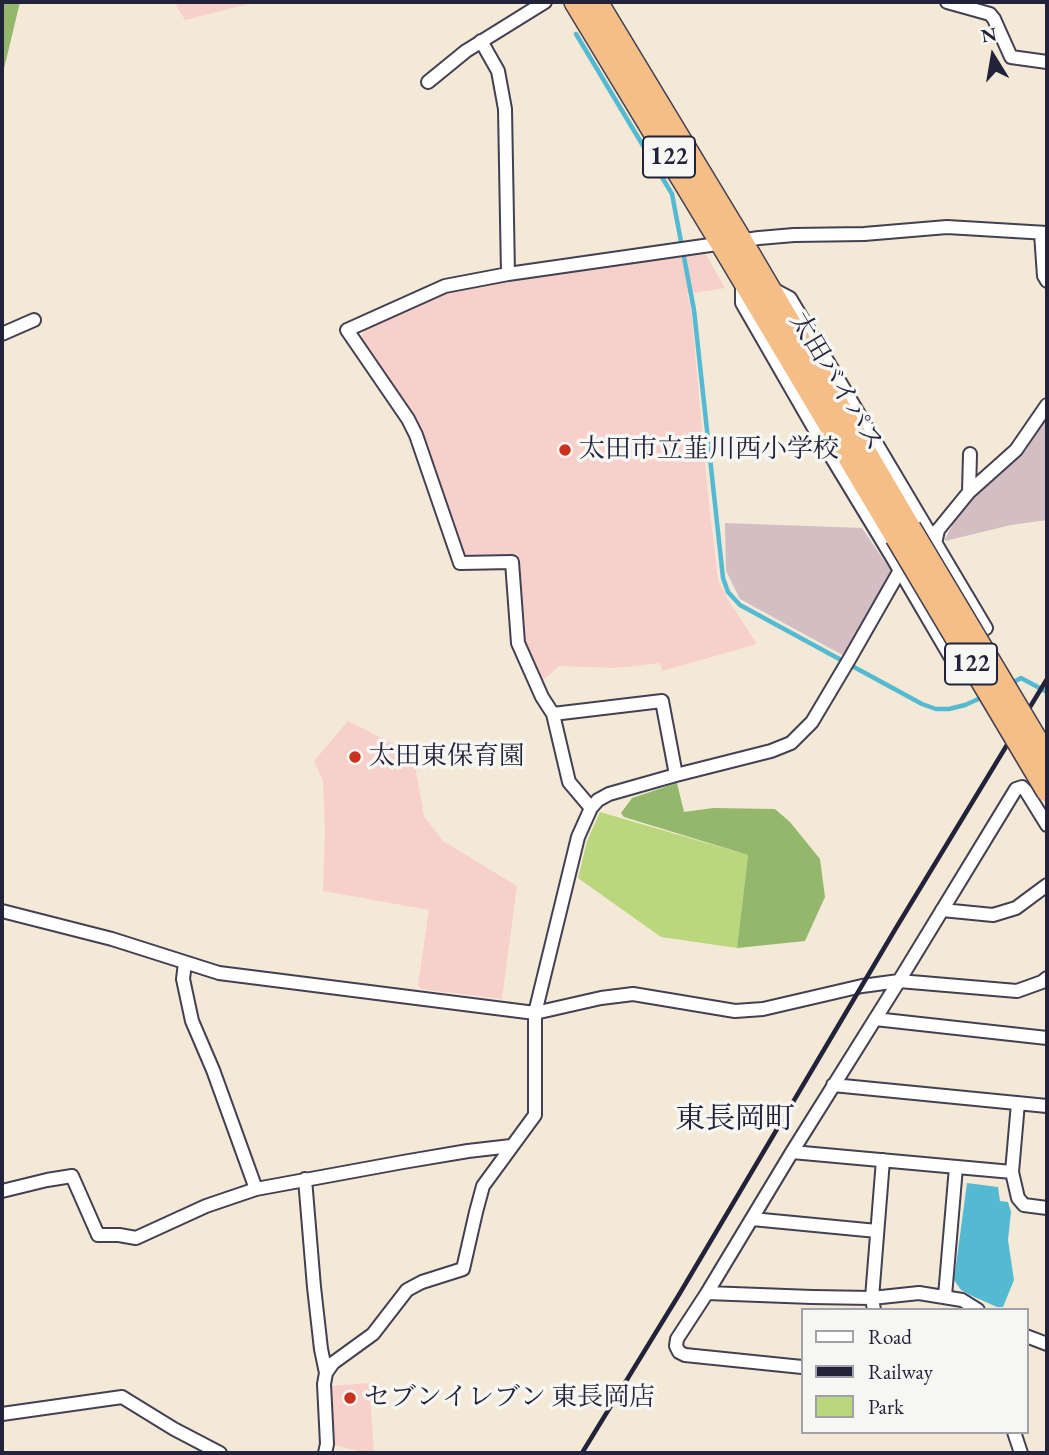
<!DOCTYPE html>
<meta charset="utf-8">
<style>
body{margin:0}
#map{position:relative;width:1049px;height:1455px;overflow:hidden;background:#f4e9d6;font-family:"EB Garamond",serif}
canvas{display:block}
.frame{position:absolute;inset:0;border:4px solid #22223b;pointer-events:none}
.legend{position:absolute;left:801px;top:1308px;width:228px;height:126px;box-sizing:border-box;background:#f6f6f2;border:2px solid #a1a1a9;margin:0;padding:9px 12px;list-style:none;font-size:21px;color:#22223b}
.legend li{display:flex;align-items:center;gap:14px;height:35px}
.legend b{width:35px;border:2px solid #a1a1a9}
.north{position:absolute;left:958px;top:21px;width:70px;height:70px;-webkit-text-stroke:5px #f6f6f2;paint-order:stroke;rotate:349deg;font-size:19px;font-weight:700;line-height:28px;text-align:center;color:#22223b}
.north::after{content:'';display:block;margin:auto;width:24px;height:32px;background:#22223b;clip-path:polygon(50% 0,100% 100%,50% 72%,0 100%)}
</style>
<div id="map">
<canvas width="1049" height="1455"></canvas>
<div class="frame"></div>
<ul class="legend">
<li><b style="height:9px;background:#fff"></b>Road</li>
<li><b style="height:9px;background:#22223b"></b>Railway</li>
<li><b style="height:19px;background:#bad77d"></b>Park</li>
</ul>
<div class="north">N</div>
</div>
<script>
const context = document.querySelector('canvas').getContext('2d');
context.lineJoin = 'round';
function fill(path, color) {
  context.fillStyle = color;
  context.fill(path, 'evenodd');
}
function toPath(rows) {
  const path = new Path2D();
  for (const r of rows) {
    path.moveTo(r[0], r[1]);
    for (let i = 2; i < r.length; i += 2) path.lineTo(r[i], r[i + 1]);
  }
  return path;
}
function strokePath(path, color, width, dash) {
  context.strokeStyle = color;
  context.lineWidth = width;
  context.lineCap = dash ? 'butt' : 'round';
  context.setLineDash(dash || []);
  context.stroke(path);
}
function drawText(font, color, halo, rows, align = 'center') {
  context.font = font + ' "EB Garamond","Noto Serif JP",serif';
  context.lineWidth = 7;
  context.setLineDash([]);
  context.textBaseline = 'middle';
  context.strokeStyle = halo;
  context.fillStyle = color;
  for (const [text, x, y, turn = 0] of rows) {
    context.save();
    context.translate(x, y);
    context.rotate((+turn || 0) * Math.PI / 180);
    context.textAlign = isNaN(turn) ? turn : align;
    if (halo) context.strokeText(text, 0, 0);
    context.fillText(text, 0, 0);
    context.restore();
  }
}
const built = toPath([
 [174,2,257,2,185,20],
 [705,253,725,288,687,294,691,308,707,485,718,580,730,603,757,644,662,671,660,663,615,668,559,666,542,681,525,641,518,554,464,555,415,415,361,340,364,329,445,294,510,280],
 [348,721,413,754,424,816,443,841,517,886,502,999,421,989,418,985,429,910,323,891,325,831,323,781,314,761],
 [369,1383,374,1453,367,1453,333,1445,330,1386]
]);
const industrial = toPath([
 [1047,418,1047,520,1011,525,945,541,945,539,960,511,967,503,1026,450],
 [725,523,862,528,892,572,846,657,740,599,726,571]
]);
const green = toPath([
 [600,812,748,855,737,948,661,937,578,878,587,841]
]);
const forest = toPath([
 [2,2,20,2,2,77],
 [677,783,684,812,713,808,775,809,790,822,820,859,825,897,805,941,737,948,748,855,624,817,621,813,632,798]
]);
const water = toPath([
 [967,1183,998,1187,1000,1201,1008,1202,1011,1212,1008,1240,1014,1280,1003,1307,997,1307,970,1295,961,1290,954,1280]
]);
const stream = toPath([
 [576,34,672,194,694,310,723,578,728,592,740,605,922,704,936,709,949,709,965,705,983,697],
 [1010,684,1021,678,1047,692]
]);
const minor = toPath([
 [947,2,990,14,994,19,1011,57,1047,62],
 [481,41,498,71,505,109,508,274],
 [428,82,466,51,545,2],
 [1041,233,1044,276,1047,281],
 [742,284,742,303,815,430,892,557,954,663],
 [771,288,790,298,986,628],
 [2,334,34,320],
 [969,492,970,454],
 [932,534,938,530,969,492,1016,450,1047,405],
 [553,714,662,701,676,775],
 [591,808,569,782,553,714,542,697,518,643,512,562,460,563,416,435,408,419,347,330,445,286,508,274,759,238,794,235,864,234,947,227,1047,233],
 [942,910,993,915,1016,908,1047,885],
 [2,911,112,939,219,973,535,1013,601,998,633,994,735,1011,763,1009,862,986,899,981,1017,991,1042,982,1047,978],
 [185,963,183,979,192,1021,213,1070,256,1189],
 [875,1019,1047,1038],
 [833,1085,1047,1106],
 [1018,1103,1012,1172,1018,1198,1024,1205,1047,1208],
 [792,1152,1012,1172],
 [305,1179,314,1287,321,1349,326,1373,324,1384,327,1444,325,1453],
 [2,1191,47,1180,72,1176,98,1235,119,1235,136,1238,206,1206,256,1189,403,1162,468,1151,511,1146],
 [752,1219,877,1231],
 [707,1293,812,1297,872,1298,919,1293,962,1300,978,1310],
 [945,1296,956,1167],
 [874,1310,872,1298,883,1160],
 [1026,1336,1047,1344],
 [802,1367,685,1355,679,1352,676,1346,677,1339,707,1293,792,1152,899,981,1016,789,1022,787,1026,791,1047,825],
 [326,1373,333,1363,373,1334,407,1290,422,1282,463,1269,476,1212,483,1186,535,1115,535,1013,578,837,591,808,598,800,609,794,676,775,771,751,791,743,812,722,850,658,903,565,935,544,938,530],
 [2,1414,122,1397,174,1429,220,1453],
 [1014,1432,1021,1453]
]);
const trunk = toPath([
 [575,2,721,243,896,537],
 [597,2,741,240,910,528]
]);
const rail = toPath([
 [582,1453,680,1293,896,928,1047,679]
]);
const trunkBridge = toPath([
 [910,528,1047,757],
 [896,537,1047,791]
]);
const markers = [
 [565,450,7,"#c8321e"],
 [355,757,7,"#c8321e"],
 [350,1398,7,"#c8321e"]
];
const shields = [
 [669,157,52],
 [971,664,52]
];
const shieldNames = [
 ["122",669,157],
 ["122",971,664]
];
const streetNames = [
 ["太田バイパス",836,382,59]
];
const poiNames = [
 ["太田市立韮川西小学校",579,450],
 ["太田東保育園",369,757],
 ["セブンイレブン 東長岡店",364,1398]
];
const quarterNames = [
 ["東長岡町",735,1120]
];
fill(built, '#f7d0cc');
fill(industrial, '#d2bec3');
fill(green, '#bad77d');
fill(forest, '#93b86c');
fill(water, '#54bad2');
strokePath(stream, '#54bad2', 4.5);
strokePath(minor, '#424052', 16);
strokePath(trunk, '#424052', 24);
strokePath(minor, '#fff', 12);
strokePath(trunk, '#f6be87', 21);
strokePath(rail, '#22223b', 4.5);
strokePath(trunkBridge, '#424052', 24, []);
strokePath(trunkBridge, '#f6be87', 21);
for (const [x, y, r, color] of markers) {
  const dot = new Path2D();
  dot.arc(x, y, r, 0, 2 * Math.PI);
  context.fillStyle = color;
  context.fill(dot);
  strokePath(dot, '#f6f6f2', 2.5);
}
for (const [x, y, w] of shields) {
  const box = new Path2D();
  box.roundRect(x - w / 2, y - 20.5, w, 41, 5);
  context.fillStyle = '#f6f6f2';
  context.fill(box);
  strokePath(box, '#22223b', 2);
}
drawText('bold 24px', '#22223b', null, shieldNames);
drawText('26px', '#22223b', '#f6f6f2', streetNames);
drawText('26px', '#22223b', '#f6f6f2', poiNames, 'left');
drawText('30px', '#22223b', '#f6f6f2', quarterNames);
</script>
